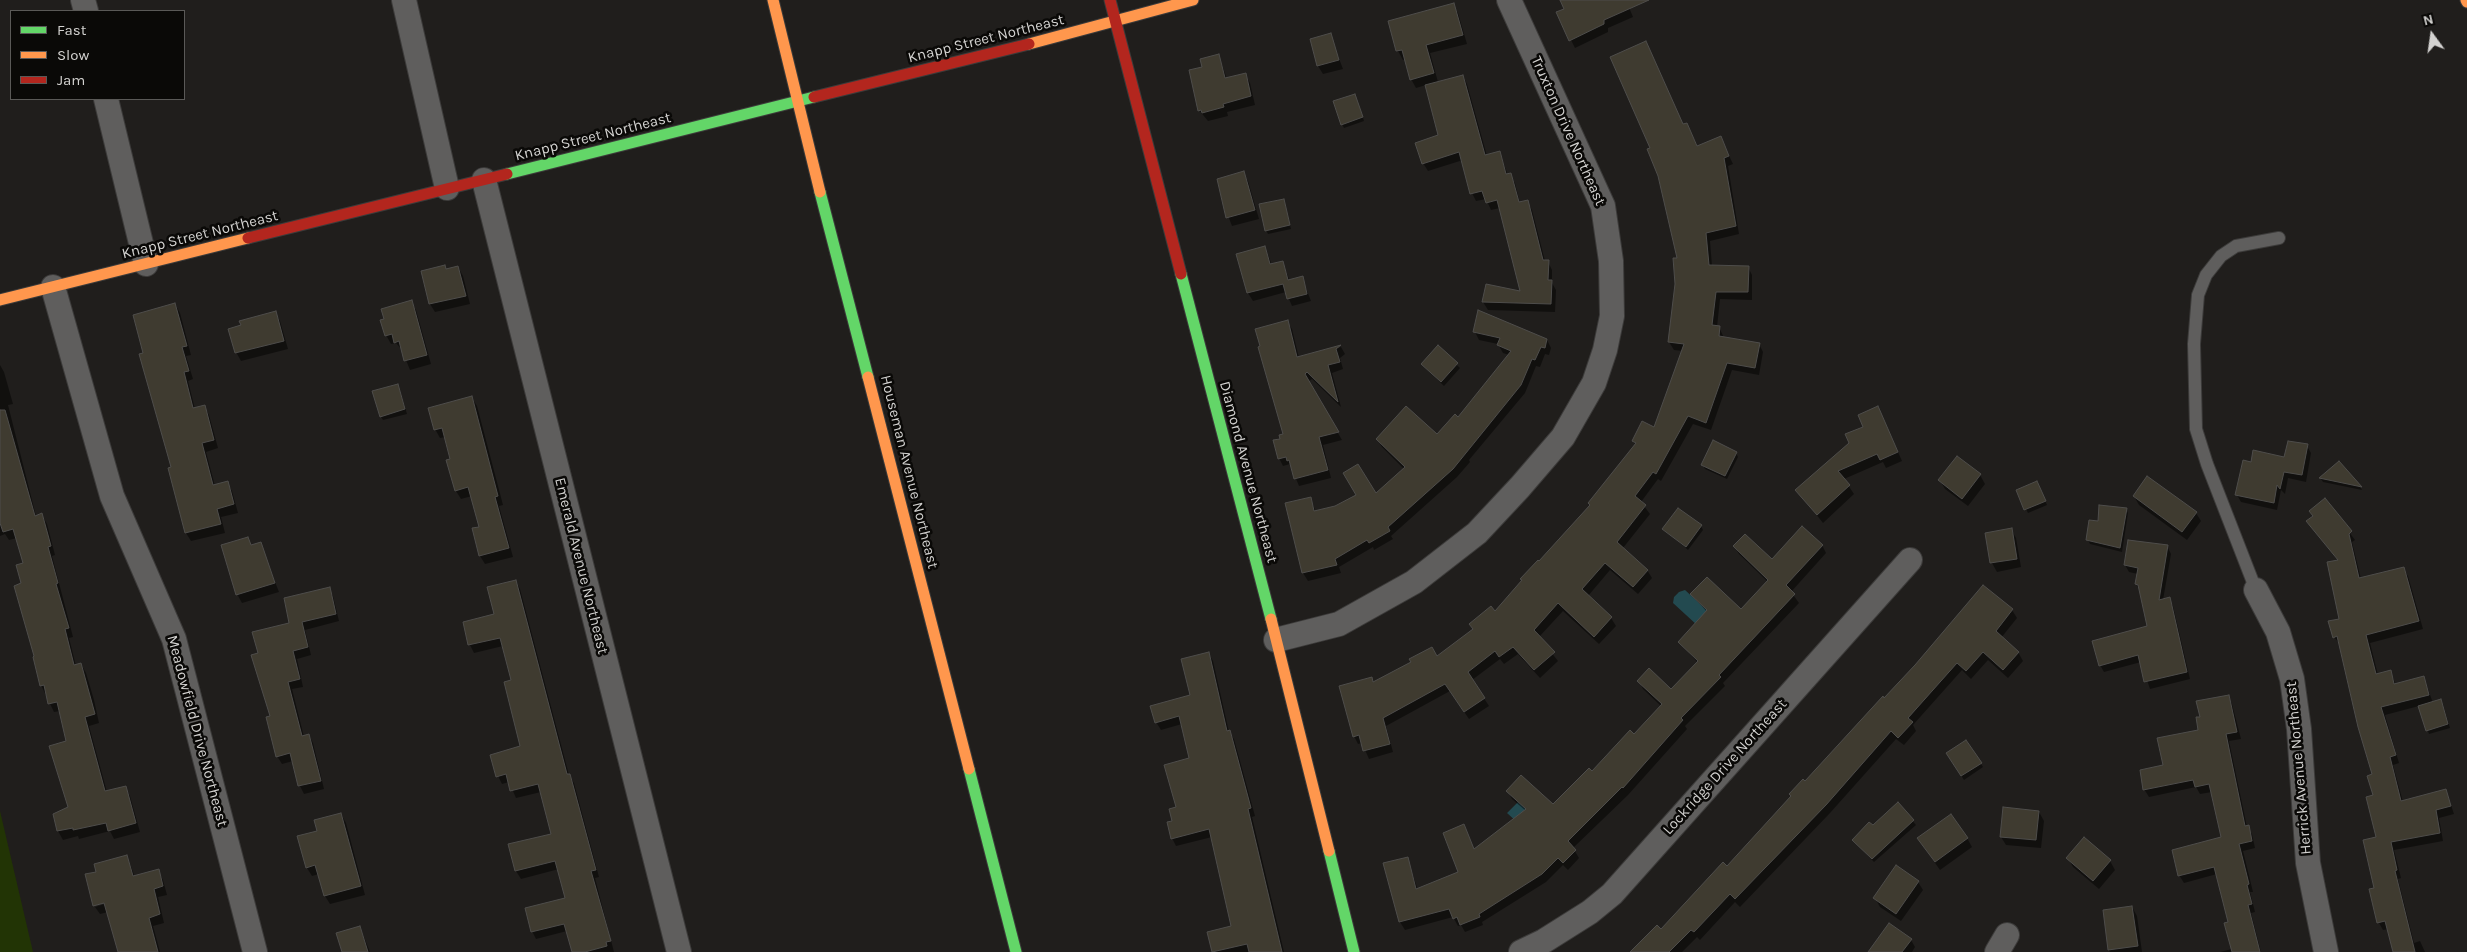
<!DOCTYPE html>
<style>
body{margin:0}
#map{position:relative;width:2467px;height:952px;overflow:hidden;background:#201e1c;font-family:Karla,sans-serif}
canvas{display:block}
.legend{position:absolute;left:10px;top:10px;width:175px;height:90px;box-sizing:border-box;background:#0a0907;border:1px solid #5a5957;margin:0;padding:6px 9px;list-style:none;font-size:15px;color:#d3d2d0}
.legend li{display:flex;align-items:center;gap:10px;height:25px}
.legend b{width:25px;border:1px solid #5a5957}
.north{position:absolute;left:2407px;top:10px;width:50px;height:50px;-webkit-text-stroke:4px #0a0907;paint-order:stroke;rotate:346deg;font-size:14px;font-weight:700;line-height:20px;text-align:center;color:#d3d2d0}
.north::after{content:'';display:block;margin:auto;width:18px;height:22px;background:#d3d2d0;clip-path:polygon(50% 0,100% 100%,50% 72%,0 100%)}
</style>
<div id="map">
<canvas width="2467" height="952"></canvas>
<ul class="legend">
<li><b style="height:6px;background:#63d668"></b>Fast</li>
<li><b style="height:6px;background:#ff974d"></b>Slow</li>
<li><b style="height:6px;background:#b3261e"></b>Jam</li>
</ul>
<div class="north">N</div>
</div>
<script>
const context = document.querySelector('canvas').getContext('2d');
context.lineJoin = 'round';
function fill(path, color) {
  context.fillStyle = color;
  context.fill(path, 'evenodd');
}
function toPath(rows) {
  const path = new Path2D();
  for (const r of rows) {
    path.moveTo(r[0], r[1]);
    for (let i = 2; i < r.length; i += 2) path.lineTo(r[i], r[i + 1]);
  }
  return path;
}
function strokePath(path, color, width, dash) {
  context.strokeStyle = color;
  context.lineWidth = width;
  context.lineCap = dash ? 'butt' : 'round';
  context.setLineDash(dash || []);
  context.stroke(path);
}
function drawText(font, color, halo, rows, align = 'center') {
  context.font = font + ' Karla,sans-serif';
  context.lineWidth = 5;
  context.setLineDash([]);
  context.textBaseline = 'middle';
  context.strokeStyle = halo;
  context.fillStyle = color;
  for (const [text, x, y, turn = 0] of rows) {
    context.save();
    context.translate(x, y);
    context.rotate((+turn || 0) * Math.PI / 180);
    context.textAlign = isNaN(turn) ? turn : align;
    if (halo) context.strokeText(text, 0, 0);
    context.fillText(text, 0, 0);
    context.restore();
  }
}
const green = toPath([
 [0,811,33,952,0,952]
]);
const water = toPath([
 [1685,590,1712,615,1698,626,1673,603,1674,597,1679,592],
 [1518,802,1540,821,1529,833,1507,813]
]);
const shadow = toPath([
 [1561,0,1626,0,1633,17,1608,28,1608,32,1575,48,1571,40,1565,9],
 [1453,5,1458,13,1467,44,1430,53,1438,82,1463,76,1467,84,1487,156,1499,152,1508,175,1510,175,1515,183,1520,203,1527,201,1532,210,1545,261,1548,262,1552,270,1552,283,1556,290,1555,312,1488,310,1483,302,1487,285,1521,292,1500,208,1491,210,1486,199,1476,201,1472,193,1463,160,1428,171,1423,163,1440,136,1426,85,1416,88,1411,79,1405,59,1403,60,1398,51,1390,22],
 [1330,35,1343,69,1323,74,1318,66],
 [1646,43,1683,126,1687,124,1698,147,1720,137,1733,164,1728,166,1739,234,1710,241,1712,266,1748,267,1752,275,1752,300,1720,299,1717,327,1719,327,1724,338,1759,344,1763,352,1759,375,1732,370,1711,430,1693,424,1661,481,1658,479,1641,502,1650,514,1623,548,1647,570,1652,578,1638,594,1610,570,1588,596,1611,618,1616,626,1599,644,1563,611,1539,637,1558,661,1540,678,1518,654,1504,664,1500,659,1472,680,1489,706,1469,719,1450,691,1386,726,1393,752,1369,759,1362,743,1358,744,1354,736,1371,678,1374,683,1437,657,1495,613,1591,506,1636,445,1633,441,1655,429,1683,351,1674,350,1669,342,1678,259,1652,149],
 [1219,56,1227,79,1245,74,1250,83,1255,105,1227,112,1228,116,1208,121,1199,110,1203,68],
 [1357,99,1364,121,1344,128,1342,124],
 [1243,173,1248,181,1259,219,1232,226,1222,200],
 [1283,200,1291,229,1268,234,1266,230],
 [1265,247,1272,265,1282,262,1290,281,1302,278,1311,301,1292,306,1286,292,1253,301,1248,293,1238,255],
 [458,267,463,276,470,304,435,312,430,304,447,270],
 [411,302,416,310,431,364,410,370,402,350,396,343,391,344,386,335],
 [175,304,180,313,191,355,186,356,193,379,188,381,195,409,204,406,209,415,218,448,206,452,215,486,227,483,232,491,238,513,221,517,225,533,191,541,186,533,170,469,172,468,145,354],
 [275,313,280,321,288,349,241,361,236,352],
 [1287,322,1292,329,1299,358,1341,347,1345,354,1340,358,1343,369,1332,373,1341,407,1312,379,1308,382,1342,440,1323,445,1331,478,1299,486,1290,464,1283,466,1279,458,1284,435],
 [1475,332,1547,340,1551,348,1549,355,1545,354,1540,367,1536,366,1525,393,1469,460,1470,462,1457,477,1391,536,1393,539,1374,550,1373,547,1339,567,1341,573,1308,581,1303,573,1286,504,1310,498,1316,512,1375,495,1404,469,1382,447,1377,439,1437,436,1458,419,1509,355,1503,353,1498,344,1479,340],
 [1438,347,1460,368,1444,386,1422,365],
 [0,365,4,372,13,404,8,405,36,516,42,515,47,524,55,555,52,556,73,637,69,638,76,666,81,664,86,673,94,700,99,723,89,726,107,792,125,787,130,796,140,832,114,839,110,831,79,839,78,836,63,840,58,831,54,815,70,807,67,742,60,711,54,712,41,685,23,584,24,564,17,538,9,540,5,534,0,536],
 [400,390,407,414,383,420,381,417],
 [472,398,477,406,503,505,499,506,513,557,485,564,480,556,481,527,472,496,461,499,456,491,445,437,440,438,435,429],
 [1878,408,1902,461,1886,468,1883,462,1844,479,1854,494,1823,523,1797,490,1850,443],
 [2307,446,2311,453,2306,482,2288,478,2285,494,2281,490,2277,510,2241,502,2237,495,2252,463,2285,458],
 [1736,453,1738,457,1727,479,1705,469,1703,465],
 [2339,463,2361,488,2362,490,2323,482,2321,479],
 [1980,475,1985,484,1968,506,1945,489,1940,480],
 [2039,487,2047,505,2028,513,2026,509],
 [2134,496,2196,513,2201,521,2187,540,2139,505],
 [2325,500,2355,540,2352,542,2361,579,2403,569,2408,576,2423,629,2370,643,2378,675,2390,671,2396,685,2424,678,2433,703,2440,701,2443,704,2450,728,2429,734,2419,706,2385,715,2399,763,2393,765,2403,802,2446,790,2454,814,2439,818,2443,841,2394,850,2401,878,2398,879,2414,943,2420,941,2425,952,2395,952,2389,929,2383,930,2379,923,2370,890,2375,889,2378,838,2374,775,2340,644,2334,637,2340,619,2338,561,2308,521,2314,517,2310,511],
 [2126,509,2128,513,2122,552,2090,544,2088,540,2099,523],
 [1701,526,1703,530,1688,550,1664,529],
 [2011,529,2016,538,2021,567,1997,572,1992,563,1986,534],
 [248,539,252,546,260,544,279,592,242,603,237,594],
 [1822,545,1826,553,1791,592,1799,603,1723,683,1725,686,1685,726,1687,729,1628,795,1573,848,1579,858,1568,870,1563,865,1546,882,1482,922,1483,925,1465,932,1461,925,1458,926,1453,917,1405,930,1400,922,1385,864,1407,858,1418,890,1460,873,1463,826,1475,851,1526,811,1512,799,1508,792,1553,805,1634,736,1661,706,1643,689,1639,681,1672,691,1698,663,1679,642,1707,612,1692,594,1741,611,1768,582,1739,554,1734,546,1772,561],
 [2167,546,2171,554,2163,600,2169,599,2173,606,2190,679,2150,689,2141,662,2104,672,2100,665,2149,627,2140,591,2136,584,2138,574,2129,572,2125,565],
 [516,581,520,589,569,775,574,783,599,877,595,878,614,952,572,952,567,931,536,939,532,931,567,899,559,869,521,879,516,871,510,845,553,835,541,792,516,798,509,782,502,784,498,776,521,747,512,681,503,646,474,653,470,645,464,623,496,615],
 [1983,586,2012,610,2017,618,2001,638,2018,652,2023,661,2008,678,1988,660,1971,679,1962,670,1913,725,1916,731,1904,745,1896,739,1830,813,1740,907,1735,902,1700,940,1697,937,1682,952,1638,952,1727,867,1916,666],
 [329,589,333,596,339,621,305,630,311,655,297,659,303,687,292,689,304,737,309,735,313,743,324,789,304,794,300,786,293,761,282,764,277,756,259,654],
 [1209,654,1213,661,1229,732,1234,739,1255,816,1252,817,1284,952,1213,952,1208,933,1232,927,1212,837,1176,846,1172,838,1191,759,1182,724,1161,730,1156,722,1192,696],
 [2228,696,2232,704,2241,739,2229,741,2247,827,2252,834,2255,848,2243,851,2253,892,2250,892,2255,912,2251,913,2261,952,2220,952,2232,949,2229,922,2217,874,2184,883,2179,875,2222,838,2212,792,2200,794,2196,787,2149,797,2144,789,2199,731,2201,718],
 [1966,741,1983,767,1964,780,1947,753],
 [1898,804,1916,825,1874,862,1853,840,1873,826],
 [2039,812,2044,821,2041,848,2006,845,2001,837],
 [341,814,346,823,365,895,330,904,325,896,319,874,312,876,307,868,319,832],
 [1967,838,1972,847,1940,870,1924,847],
 [127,856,135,877,158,871,163,880,167,895,158,897,164,923,153,926,160,952,119,952,108,912,100,914,95,907,111,902,110,900,95,904,95,906,87,875,98,872],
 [2068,858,2110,861,2115,870,2099,889,2073,867],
 [1918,882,1923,890,1901,921,1880,907,1875,898],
 [2132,907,2137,916,2142,952,2110,952,2109,950],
 [360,927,370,952,343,952],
 [1911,940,1915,947,1912,952,1870,952]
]);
const building = toPath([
 [1560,0,1649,0,1604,20,1604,24,1569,41,1556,12,1564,9,1560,0],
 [1454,3,1463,35,1426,45,1434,73,1410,80,1402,50,1396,51,1388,21,1454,3],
 [1331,33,1339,60,1317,66,1310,39,1331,33],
 [1646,41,1683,124,1687,123,1697,146,1721,136,1729,156,1724,158,1736,226,1706,233,1709,265,1749,266,1748,292,1716,292,1712,325,1720,326,1719,336,1760,343,1755,368,1727,363,1706,423,1688,416,1656,474,1653,472,1635,496,1646,505,1617,542,1648,570,1633,587,1605,563,1582,589,1612,617,1594,637,1558,603,1534,630,1555,652,1534,670,1513,647,1499,657,1495,651,1468,672,1485,698,1464,712,1445,684,1383,718,1390,744,1363,751,1359,735,1353,737,1339,686,1372,677,1373,682,1411,662,1409,659,1432,647,1437,656,1473,629,1469,624,1491,606,1495,611,1522,580,1520,579,1538,560,1539,561,1590,505,1588,503,1636,443,1632,441,1642,421,1654,427,1684,344,1668,342,1675,284,1673,258,1677,258,1658,176,1647,149,1650,148,1610,57,1646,41],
 [1219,54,1225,78,1246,73,1251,96,1223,104,1224,107,1202,113,1201,110,1198,111,1189,70,1202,67,1200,59,1219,54],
 [1463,75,1485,155,1500,151,1506,174,1511,173,1519,202,1528,200,1543,260,1549,260,1548,280,1552,280,1551,304,1482,302,1486,284,1520,291,1497,200,1486,203,1482,191,1470,194,1459,152,1422,164,1415,143,1438,135,1425,85,1463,75],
 [1355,94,1363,117,1341,125,1333,101,1355,94],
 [1244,171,1255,210,1226,218,1217,179,1244,171],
 [1284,199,1290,225,1265,231,1259,204,1284,199],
 [1265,246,1270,264,1283,261,1288,280,1303,276,1307,294,1287,299,1283,284,1247,293,1236,254,1265,246],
 [445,265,446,269,458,266,466,296,429,304,421,271,445,265],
 [412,300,427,355,404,361,399,341,394,343,392,334,385,336,380,320,384,319,381,309,412,300],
 [175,303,187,346,182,347,189,371,184,372,193,408,205,405,214,440,202,443,213,485,228,481,234,504,217,509,221,524,185,533,168,468,171,467,139,354,143,353,133,315,175,303],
 [1478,310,1547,339,1545,348,1541,347,1535,360,1532,359,1521,385,1453,469,1388,527,1390,531,1369,543,1367,540,1335,559,1337,565,1302,573,1285,503,1311,497,1314,511,1335,506,1356,495,1343,473,1358,464,1376,493,1405,467,1376,439,1406,406,1437,434,1455,414,1458,417,1511,351,1497,345,1500,338,1473,332,1478,310],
 [276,311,284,341,235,353,228,329,241,325,239,321,276,311],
 [1288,320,1297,357,1341,345,1336,349,1340,362,1328,365,1338,402,1307,372,1305,374,1339,432,1319,437,1328,470,1294,479,1289,460,1287,461,1286,457,1278,459,1273,440,1280,439,1279,435,1283,434,1258,347,1260,346,1255,329,1288,320],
 [1438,345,1458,363,1441,382,1421,364,1438,345],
 [398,384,405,409,380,417,372,391,398,384],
 [472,396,498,496,495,497,509,548,479,556,472,528,479,527,468,487,455,491,446,460,450,459,442,428,434,430,428,408,472,396],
 [1878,406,1898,452,1880,460,1877,454,1838,471,1850,485,1817,515,1795,490,1849,443,1845,434,1863,427,1858,415,1878,406],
 [0,410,5,410,35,516,42,513,51,546,48,547,58,583,56,584,69,628,65,629,74,665,81,663,95,714,85,717,105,791,126,786,136,823,108,831,106,823,73,830,73,828,57,831,53,814,68,807,49,746,66,741,57,702,48,704,44,685,40,686,33,657,34,656,14,586,21,583,16,565,23,563,13,529,3,532,0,523,0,410],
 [1713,440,1737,452,1725,476,1701,465,1713,440],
 [2288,441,2308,444,2302,475,2284,472,2280,489,2277,485,2274,503,2235,495,2243,460,2251,462,2253,450,2284,457,2288,441],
 [1957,456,1981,474,1962,499,1938,480,1957,456],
 [2339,461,2362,487,2319,478,2339,461],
 [2147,476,2197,512,2182,532,2133,496,2147,476],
 [2037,481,2046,501,2024,510,2016,490,2037,481],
 [2325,498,2352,531,2349,534,2359,578,2404,567,2419,621,2366,635,2376,674,2391,670,2394,684,2424,676,2429,695,2381,707,2396,755,2390,757,2401,801,2446,789,2451,806,2436,810,2440,833,2391,842,2397,870,2395,871,2415,952,2393,952,2385,921,2377,923,2369,889,2374,888,2363,840,2376,837,2366,797,2373,795,2367,776,2372,774,2358,727,2337,636,2333,638,2328,621,2339,619,2327,562,2338,560,2306,521,2313,516,2309,511,2325,498],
 [2099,505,2127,508,2120,548,2086,540,2089,520,2098,521,2099,505],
 [1678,508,1702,525,1686,547,1662,529,1678,508],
 [1802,526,1823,545,1786,585,1795,594,1719,675,1721,677,1681,718,1683,720,1623,788,1622,787,1568,841,1576,850,1563,863,1558,858,1542,874,1479,914,1480,917,1460,925,1457,917,1453,919,1449,909,1399,922,1383,863,1408,857,1416,889,1458,872,1443,833,1464,824,1474,849,1526,809,1506,791,1521,775,1553,804,1589,768,1592,771,1630,730,1634,734,1662,704,1637,681,1649,668,1671,689,1698,661,1678,642,1707,610,1690,594,1707,577,1741,609,1768,580,1733,546,1745,534,1772,559,1802,526],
 [2012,528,2017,559,1990,563,1985,533,2012,528],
 [248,537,251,545,261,542,275,583,236,595,221,545,248,537],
 [2128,540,2168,545,2159,600,2170,597,2187,672,2144,682,2138,655,2099,666,2092,641,2147,626,2138,585,2135,584,2138,568,2124,565,2128,540],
 [516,580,567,774,570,774,596,870,591,871,611,941,606,942,607,946,585,952,572,952,564,924,531,932,525,908,565,898,555,861,515,871,508,844,551,834,538,784,510,791,506,774,496,777,490,755,520,746,504,682,511,680,500,638,468,645,463,622,494,614,487,587,516,580],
 [1983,585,2013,609,1996,631,2019,652,2003,670,1983,652,1966,671,1957,663,1908,718,1913,722,1898,738,1891,731,1826,805,1735,899,1730,894,1694,932,1691,930,1669,952,1630,952,1657,925,1661,929,1723,862,1727,866,1791,796,1789,794,1803,779,1805,781,1883,696,1884,698,1915,665,1983,585],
 [330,587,336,614,302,622,308,647,293,651,300,679,288,682,302,736,309,734,321,781,298,786,290,753,276,757,266,717,270,716,251,655,258,653,252,632,289,623,284,598,330,587],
 [1209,652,1227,731,1230,730,1251,808,1248,809,1282,952,1249,952,1247,944,1212,952,1207,932,1231,926,1209,829,1171,839,1167,822,1172,821,1169,809,1176,807,1164,765,1189,758,1179,716,1155,723,1150,706,1190,695,1181,659,1209,652],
 [2229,695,2237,732,2226,734,2245,826,2249,825,2252,841,2239,844,2249,884,2247,885,2252,904,2248,905,2260,952,2232,952,2224,923,2228,922,2214,867,2178,876,2172,850,2221,837,2209,784,2195,787,2193,780,2143,790,2140,770,2163,765,2157,738,2198,730,2196,717,2200,717,2196,701,2229,695],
 [2441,699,2448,724,2426,731,2418,706,2441,699],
 [1966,740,1982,763,1961,776,1946,753,1966,740],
 [1898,802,1914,820,1872,859,1852,840,1869,822,1873,825,1898,802],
 [2003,807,2039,811,2036,840,2000,837,2003,807],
 [341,813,361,886,324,896,315,865,306,868,297,836,317,831,314,820,341,813],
 [1951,814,1968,838,1935,862,1917,838,1951,814],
 [2084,837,2111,860,2093,881,2066,858,2084,837],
 [127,855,133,876,159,869,163,886,154,889,160,914,149,918,158,952,118,952,104,903,93,906,85,874,96,872,94,864,127,855],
 [1896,865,1919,881,1896,914,1873,898,1896,865],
 [2132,906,2138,946,2108,950,2103,910,2132,906],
 [1889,923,1912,939,1902,952,1868,952,1889,923],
 [360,926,368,952,342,952,336,933,360,926]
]);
const lane = toPath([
 [2256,590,2207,464,2196,429,2194,344,2198,295,2206,275,2221,256,2236,246,2279,238]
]);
const street = toPath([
 [83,0,86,11],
 [404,0,447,188],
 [106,99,146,264],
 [484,180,679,952],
 [53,287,112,496,174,639,255,952],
 [2256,590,2278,632,2292,679,2299,729,2308,863,2326,952],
 [1276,640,1339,624,1414,582,1477,533,1520,487,1563,437,1594,383,1605,350,1612,316,1611,261,1603,206,1509,0],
 [1521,952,1544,941,1590,912,1612,894,1910,560],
 [1997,952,2007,935]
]);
const fast = toPath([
 [507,174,814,97],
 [820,192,868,377],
 [1181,274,1271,619],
 [969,769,1016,952],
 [1329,851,1354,952]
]);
const slow = toPath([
 [773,0,820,192],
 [2466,0,2467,2],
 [1029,44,1193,0],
 [0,300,248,238],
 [868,377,969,769],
 [1271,619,1329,851]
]);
const jam = toPath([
 [1110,0,1181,274],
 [814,97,1029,44],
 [248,238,507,174]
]);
const streetNames = [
 ["Knapp Street Northeast",986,39,-14],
 ["Truxton Drive Northeast",1568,131,66],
 ["Knapp Street Northeast",593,137,-14],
 ["Knapp Street Northeast",200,235,-14],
 ["Houseman Avenue Northeast",909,472,76],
 ["Diamond Avenue Northeast",1248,472,75],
 ["Emerald Avenue Northeast",581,566,76],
 ["Meadowfield Drive Northeast",197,731,75],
 ["Lockridge Drive Northeast",1725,767,-48],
 ["Herrick Avenue Northeast",2299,768,-95]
];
fill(green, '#223405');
fill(water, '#234a50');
fill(shadow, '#0007');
fill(building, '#3f3b30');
strokePath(building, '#4e4d4b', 1);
strokePath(lane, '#3c3b3a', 14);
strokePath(street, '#3c3b3a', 26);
strokePath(fast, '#3c3b3a', 13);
strokePath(slow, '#3c3b3a', 13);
strokePath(jam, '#3c3b3a', 13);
strokePath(lane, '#5f5e5d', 12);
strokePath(street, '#5f5e5d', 24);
strokePath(fast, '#63d668', 11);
strokePath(slow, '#ff974d', 11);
strokePath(jam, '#b3261e', 11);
drawText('15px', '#d3d2d0', '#0a0907', streetNames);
</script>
